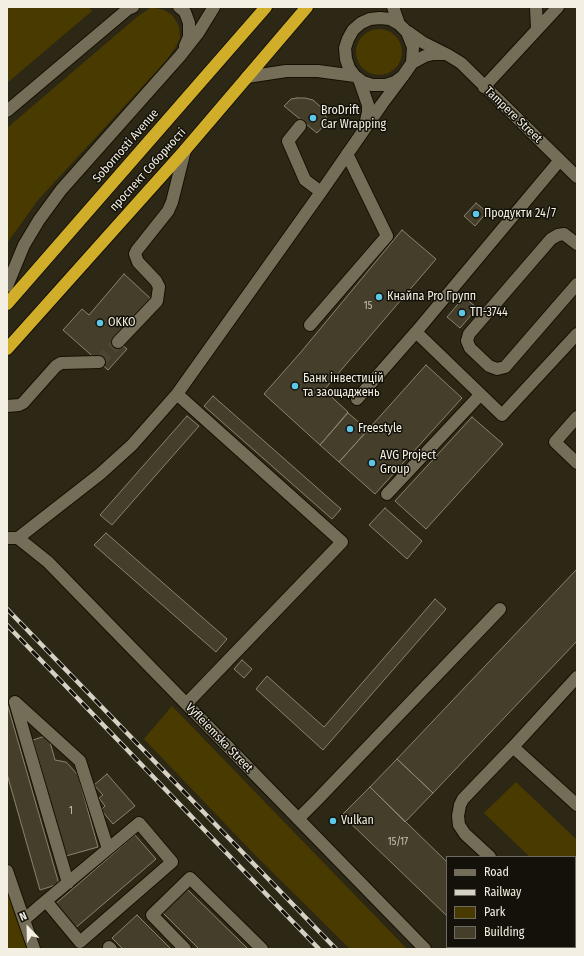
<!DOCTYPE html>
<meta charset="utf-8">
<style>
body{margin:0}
#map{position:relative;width:584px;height:956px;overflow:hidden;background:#2d2815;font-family:"Fira Sans Condensed",sans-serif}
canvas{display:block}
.frame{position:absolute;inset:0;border:8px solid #f3efe3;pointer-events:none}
.legend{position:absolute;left:446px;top:856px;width:130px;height:92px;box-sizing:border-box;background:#131109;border:1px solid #6d6a60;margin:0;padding:5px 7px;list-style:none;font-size:12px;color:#f3efe3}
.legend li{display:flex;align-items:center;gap:8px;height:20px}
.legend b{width:20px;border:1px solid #6d6a60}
.north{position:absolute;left:8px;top:908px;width:40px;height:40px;-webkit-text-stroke:3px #131109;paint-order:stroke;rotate:337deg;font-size:11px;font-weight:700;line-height:16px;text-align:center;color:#f3efe3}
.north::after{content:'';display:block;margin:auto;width:14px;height:18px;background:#f3efe3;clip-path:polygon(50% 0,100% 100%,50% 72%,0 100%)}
</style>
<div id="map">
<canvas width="584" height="956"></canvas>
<div class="frame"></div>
<ul class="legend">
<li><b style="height:5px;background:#746e59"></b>Road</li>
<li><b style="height:5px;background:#d6d1c4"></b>Railway</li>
<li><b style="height:11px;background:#493a00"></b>Park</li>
<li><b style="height:11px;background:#443e2b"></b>Building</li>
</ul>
<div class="north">N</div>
</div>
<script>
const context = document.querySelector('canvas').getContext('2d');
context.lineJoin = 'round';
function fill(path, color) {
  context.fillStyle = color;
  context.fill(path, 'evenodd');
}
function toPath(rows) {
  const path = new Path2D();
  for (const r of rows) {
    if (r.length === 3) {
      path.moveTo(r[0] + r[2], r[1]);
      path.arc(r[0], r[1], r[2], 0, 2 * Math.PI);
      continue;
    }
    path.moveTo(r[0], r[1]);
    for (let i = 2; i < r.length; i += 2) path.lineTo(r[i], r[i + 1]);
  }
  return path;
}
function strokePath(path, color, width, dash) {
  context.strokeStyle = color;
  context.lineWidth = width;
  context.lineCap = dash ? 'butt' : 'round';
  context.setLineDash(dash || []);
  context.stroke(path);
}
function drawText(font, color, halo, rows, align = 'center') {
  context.font = font + ' "Fira Sans Condensed",sans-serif';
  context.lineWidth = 3;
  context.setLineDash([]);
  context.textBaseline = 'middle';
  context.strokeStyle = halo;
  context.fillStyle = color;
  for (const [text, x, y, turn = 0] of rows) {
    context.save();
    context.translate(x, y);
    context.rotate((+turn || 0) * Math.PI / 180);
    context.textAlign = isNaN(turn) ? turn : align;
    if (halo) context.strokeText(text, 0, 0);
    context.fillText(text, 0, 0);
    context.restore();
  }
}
const green = toPath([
 [7,7,89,7,92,11,7,83],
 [150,8,155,8,164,10,172,15,176,21,179,27,180,38,175,48,165,62,38,200,7,243,7,128,137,17],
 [379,52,23],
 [172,706,407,949,350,949,256,856,144,739],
 [516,782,577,840,577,898,575,901,575,857,530,857,484,813],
 [7,889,27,949,7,949]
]);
const building = toPath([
 [297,98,305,98,313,100,322,108,328,121,317,133,284,106,291,99,297,98],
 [476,203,487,212,475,226,464,216,476,203],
 [402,230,436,259,324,390,348,412,320,445,264,394,301,352,402,230],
 [124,274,151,299,115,339,127,349,108,370,63,330,82,309,89,315,124,274],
 [464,297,477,308,460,328,447,317,464,297],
 [426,365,462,398,375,494,339,462,426,365],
 [213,396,341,509,332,519,204,406,213,396],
 [348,413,368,430,339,462,320,445,348,413],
 [187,416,199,426,112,525,100,515,187,416],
 [472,417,503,444,426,529,395,501,472,417],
 [385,508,422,541,407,559,369,525,385,508],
 [106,533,227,639,216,652,94,545,106,533],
 [577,569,577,641,433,793,397,759,577,569],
 [435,599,446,609,323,750,256,689,267,676,324,727,435,599],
 [242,660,252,669,244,678,234,669,242,660],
 [7,703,59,884,40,890,7,774,7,703],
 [48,735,55,760,66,762,78,775,98,847,66,856,33,740,48,735],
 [397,759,433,793,405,822,370,787,397,759],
 [107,774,135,806,113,824,101,810,105,806,99,798,103,795,94,785,107,774],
 [370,787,447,862,447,916,342,815,370,787],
 [135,835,156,859,73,930,53,906,135,835],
 [187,889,248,949,199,949,163,913,187,889],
 [137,915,171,949,123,949,112,938,137,915],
 [479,947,507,947,505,949,481,949,479,947]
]);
const minorTunnel = toPath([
 [99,362,118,342]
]);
const minor = toPath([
 [179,7,185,12,189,23,189,37,185,46],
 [393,7,399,24],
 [536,7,537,29],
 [408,32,422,42,448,55,461,63,577,177],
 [412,63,425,56,433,54,445,54],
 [247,77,286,71,318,71,355,76,363,82,372,85,386,85,395,82,403,76,412,63,413,47,407,32,399,24,390,19,380,18,370,19,361,23,353,30,348,39,345,48,346,59,349,68,355,76],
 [359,79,368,105,368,112,365,125],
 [484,87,558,7],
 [7,111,128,9,133,7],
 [300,126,288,141,305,180,321,192],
 [577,244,564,234,558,235,551,239,469,334,467,341,470,348,489,366,497,369,505,367,577,284],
 [7,286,24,245,39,220,61,190,180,56,198,33,214,7],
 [310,325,387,236,347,154],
 [416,332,502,415,577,334],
 [118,342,157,301,159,287,156,281,138,262,135,254,137,250,168,211,172,202,185,150],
 [177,394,342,542,186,704],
 [357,399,416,332,560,160],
 [7,406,19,405,23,403,56,366,61,363,99,362],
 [577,417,555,442,577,463],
 [387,494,480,395],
 [7,538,18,538,48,562,425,949],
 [18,538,100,474,132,445,177,394,321,192,382,104,403,76],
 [577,677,513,747,577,805],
 [298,819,317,800,500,609],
 [490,857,465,834,459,825,458,816,460,805,463,799,513,747],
 [7,871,34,949],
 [68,883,15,702,80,761,108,849],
 [24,920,41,905,139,823,172,862,80,942,46,901],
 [575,923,577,924],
 [109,947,111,949],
 [185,949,152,915,190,878,262,949],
 [527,949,529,947]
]);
const highway = toPath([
 [7,304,266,7],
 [7,349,185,150,307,7]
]);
const rail = toPath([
 [7,609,336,949],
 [7,625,319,949]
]);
const markers = [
 [313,118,4,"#5dc7e8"],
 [476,214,4,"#5dc7e8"],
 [379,297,4,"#5dc7e8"],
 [462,313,4,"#5dc7e8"],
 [100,323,4,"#5dc7e8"],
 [295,386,4,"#5dc7e8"],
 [350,429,4,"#5dc7e8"],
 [372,463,4,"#5dc7e8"],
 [333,821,4,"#5dc7e8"]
];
const numberNames = [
 ["15",368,306],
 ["1",71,811],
 ["15/17",398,842]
];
const poiNames = [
 ["BroDrift",321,111],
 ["Car Wrapping",321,125],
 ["Продукти 24/7",484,214],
 ["Кнайпа Pro Групп",387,297],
 ["ТП-3744",470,313],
 ["OKKO",108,323],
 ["Банк інвестицій",303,379],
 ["та заощаджень",303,393],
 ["Freestyle",358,429],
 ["AVG Project",380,456],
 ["Group",380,470],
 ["Vulkan",341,821]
];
const streetNames = [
 ["Tampere Street",513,115,44],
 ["Sobornosti Avenue",126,146,-49],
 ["проспект Соборності",148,170,-48],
 ["Vyfleiemska Street",219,738,46]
];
fill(green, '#493a00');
fill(building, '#443e2b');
strokePath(building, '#8a846e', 1);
strokePath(minorTunnel, '#4b4634', 12, [12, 6]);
strokePath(minor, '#161002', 14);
strokePath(highway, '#161002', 14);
strokePath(minor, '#746e59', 12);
strokePath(highway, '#d0ae2a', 12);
strokePath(rail, '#d6d1c4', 4.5);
strokePath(rail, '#131109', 3, [9]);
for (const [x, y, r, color] of markers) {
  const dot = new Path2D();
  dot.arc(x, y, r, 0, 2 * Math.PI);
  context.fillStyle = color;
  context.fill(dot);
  strokePath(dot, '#131109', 1.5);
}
drawText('10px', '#c7c3b5', null, numberNames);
drawText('12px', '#f3efe3', '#131109', poiNames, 'left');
drawText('12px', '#f3efe3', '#131109', streetNames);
</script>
